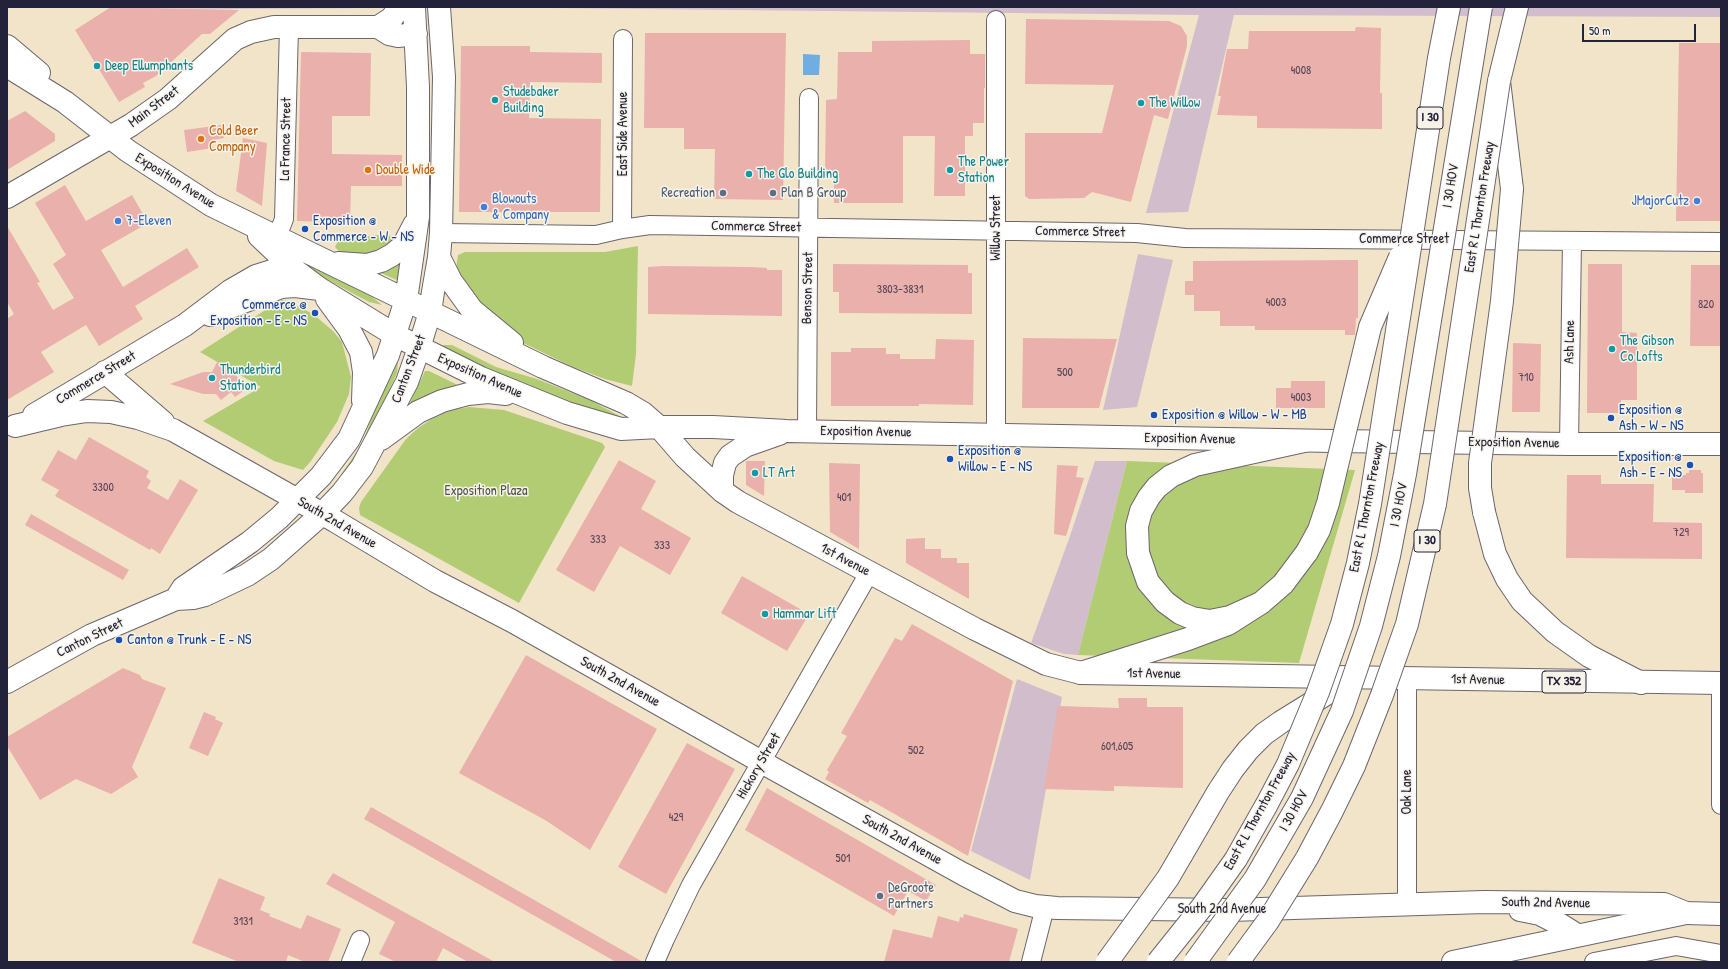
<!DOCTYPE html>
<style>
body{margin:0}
#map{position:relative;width:1728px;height:969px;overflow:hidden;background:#f2e4c9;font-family:"Patrick Hand",sans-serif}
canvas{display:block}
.frame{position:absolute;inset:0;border:8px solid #22223b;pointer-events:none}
.scale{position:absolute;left:1582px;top:24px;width:114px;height:18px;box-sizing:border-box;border:2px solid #22223b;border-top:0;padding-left:5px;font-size:12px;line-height:14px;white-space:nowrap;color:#22223b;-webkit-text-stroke:3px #f7f3e8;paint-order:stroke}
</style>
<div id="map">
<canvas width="1728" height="969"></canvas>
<div class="frame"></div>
<div class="scale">50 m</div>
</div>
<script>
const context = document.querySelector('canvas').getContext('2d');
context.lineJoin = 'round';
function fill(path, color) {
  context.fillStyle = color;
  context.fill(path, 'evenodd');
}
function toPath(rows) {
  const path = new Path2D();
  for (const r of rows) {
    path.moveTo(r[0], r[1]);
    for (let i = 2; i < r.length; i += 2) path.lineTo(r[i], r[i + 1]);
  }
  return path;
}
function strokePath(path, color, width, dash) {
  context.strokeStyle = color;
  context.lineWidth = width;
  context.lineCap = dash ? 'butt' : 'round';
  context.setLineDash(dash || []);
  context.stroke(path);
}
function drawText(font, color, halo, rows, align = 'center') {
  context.font = font + ' "Patrick Hand",sans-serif';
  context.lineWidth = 3;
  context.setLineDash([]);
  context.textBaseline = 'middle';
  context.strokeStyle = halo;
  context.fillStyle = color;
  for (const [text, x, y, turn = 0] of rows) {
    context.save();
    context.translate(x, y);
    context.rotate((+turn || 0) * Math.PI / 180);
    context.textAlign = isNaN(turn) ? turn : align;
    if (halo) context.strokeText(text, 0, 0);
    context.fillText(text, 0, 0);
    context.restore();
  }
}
const industrial = toPath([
 [87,7,382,7,382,8,231,9],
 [456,7,1721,7,1721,17,1234,15,1188,212,1146,213,1199,15],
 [1138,254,1173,260,1137,407,1103,410],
 [1095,461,1127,461,1078,655,1064,654,1031,643,1070,536],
 [1017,679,1062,697,1030,880,971,851]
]);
const green = toPath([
 [378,235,394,236,397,240,376,256,340,252,335,247,338,241,344,239],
 [638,246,636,354,632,386,605,379,573,367,521,342,479,307,456,269,458,255,465,252,605,252],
 [288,254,370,295,382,305,369,302,306,268],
 [403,259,399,281,381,273,380,273],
 [281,300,288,301,313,314,333,331,342,342,351,377,349,394,337,422,311,461,303,470,274,461,203,421,261,387,200,352],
 [443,345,452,345,496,367,537,379,592,401,625,419,609,416,519,386,443,347],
 [398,362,397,373,360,457,332,488,362,444,375,409,395,365],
 [425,371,429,371,464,388,405,413],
 [469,407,504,410,602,443,605,447,519,603,360,515,359,508,361,502,406,439,418,428,432,419,451,410],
 [1127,461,1355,470,1299,663,1078,655]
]);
const water = toPath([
 [803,54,820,55,819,75,803,75]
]);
const building = toPath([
 [111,7,239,10,210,34,202,34,156,76,143,83,145,87,119,102,75,30],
 [1026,19,1169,21,1181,26,1187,36,1187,46,1168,119,1154,115,1131,202,1092,192,1084,198,1029,199,1025,196,1025,133,1102,133,1114,85,1025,84],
 [1356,27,1381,28,1380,93,1382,93,1382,129,1257,128,1257,116,1217,115,1221,96,1218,96,1227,49,1248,49,1249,31,1355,31],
 [645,33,786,33,783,200,714,199,715,149,684,149,684,128,644,128],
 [970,40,970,54,985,54,985,88,984,88,984,123,973,123,973,136,965,136,965,196,934,196,935,136,903,136,903,203,834,203,834,174,825,174,826,100,837,99,838,52,872,52,872,41],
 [1679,43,1721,43,1721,221,1676,221],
 [461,46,530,46,530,52,602,53,602,83,530,82,529,118,601,119,600,212,459,212],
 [301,52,371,53,370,116,332,116,332,154,402,155,402,186,351,186,350,220,330,220,330,222,297,221],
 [25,111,55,134,55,141,7,170,7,121],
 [222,125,224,138,212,140,213,148,187,152,184,130],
 [243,138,267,143,262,206,236,191],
 [65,185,86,221,132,195,148,223,101,250,123,287,187,248,199,267,135,306,143,319,99,346,86,325,41,352,54,372,7,400,7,319,14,314,7,302,7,226,40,282,37,283,53,310,74,298,53,264,66,255,35,203],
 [1358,260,1358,318,1356,318,1355,335,1345,335,1345,330,1255,330,1255,326,1220,326,1220,311,1194,311,1194,295,1185,295,1185,281,1193,281,1193,261],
 [833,264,968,265,968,273,972,273,972,314,839,313,839,292,833,292],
 [1588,264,1622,264,1622,332,1637,333,1637,400,1621,400,1621,413,1587,413],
 [1691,265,1721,265,1721,346,1690,346],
 [663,266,751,267,767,268,767,270,782,270,782,316,648,314,648,267],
 [1023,338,1117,339,1099,408,1022,408],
 [936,339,974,340,973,405,919,404,919,406,831,406,831,352,851,352,851,348,886,348,886,354,900,354,900,359,935,359],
 [1513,343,1541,344,1540,412,1512,412],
 [217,362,233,371,246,389,235,397,231,392,221,400,216,394,203,394,170,384,203,372,212,372],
 [1291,381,1325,381,1325,408,1276,408,1276,388,1291,388],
 [89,437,149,471,146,477,151,481,147,488,168,500,180,479,198,490,160,554,151,548,150,550,55,496,59,490,41,480,58,450,76,460],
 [619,460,656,481,641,509,691,538,670,575,620,546,594,592,556,570],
 [746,461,765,461,764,496,746,485],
 [829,463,860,464,859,549,830,532],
 [1057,465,1078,466,1076,477,1084,478,1066,536,1054,534],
 [1689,470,1701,470,1701,473,1703,473,1703,493,1685,493,1685,490,1672,490,1672,475,1686,475,1686,473,1689,473],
 [1567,475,1601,475,1601,484,1654,484,1653,522,1702,523,1702,559,1566,558],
 [31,514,129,570,123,580,25,525],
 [925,538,925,549,941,549,941,558,957,558,957,563,969,563,969,599,906,563,906,539],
 [742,576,809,614,787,651,721,613],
 [912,624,1013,681,968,856,870,800,868,803,825,779,829,772,827,770,847,736,841,733,895,638,902,641],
 [526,655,657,729,590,850,545,820,459,773],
 [123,668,140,675,142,679,166,688,132,767,138,777,111,794,76,779,40,800,7,746,7,737],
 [1118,698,1147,698,1147,707,1183,707,1183,788,1114,786,1114,791,1044,789,1058,706,1119,708],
 [204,712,216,717,215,719,223,723,208,756,189,748],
 [687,743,735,769,666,894,618,867],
 [767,788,936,885,926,901,908,891,894,916,745,830],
 [371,807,643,962,616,962,364,819],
 [333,873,495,962,468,962,443,948,436,962,396,962,379,954,395,922,326,884],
 [219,878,265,897,260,910,270,914,269,916,301,929,307,915,341,929,328,962,305,962,288,955,286,962,239,962,192,943],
 [964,914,1018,929,1009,962,884,962,893,929,932,938,938,916,959,922,960,917,963,918]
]);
const minor = toPath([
 [622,229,623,39],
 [441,233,596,235,622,229,650,225,1137,233,1185,238,1721,242],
 [270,246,277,237,284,219,289,27],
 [807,431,809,98],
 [996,435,996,20],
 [1569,444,1572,241],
 [1407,679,1407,905],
 [1721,694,1721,805],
 [351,962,360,940],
 [655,962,665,939,691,885,869,573],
 [1031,962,1045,907],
 [1594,962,1676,946,1721,954]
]);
const major = toPath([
 [378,27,392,18,399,7],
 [7,46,39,73],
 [7,66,65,102,128,151,211,205,543,367,626,403,643,413,659,427,685,457,722,491,738,502,975,629,1046,664,1081,673,1721,683],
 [7,197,131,125,168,99,235,39,251,32,274,27,378,27,389,34,398,36,416,34],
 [259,236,296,271,320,289,395,335,481,378,567,413,621,429,659,427,713,427,787,431,1333,441,1569,444,1721,444],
 [439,257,451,281,472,310,512,343],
 [338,263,367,265,381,261,392,255,403,246,414,225],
 [327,299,349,329,361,352,364,372,363,401],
 [210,315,281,287,295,286,320,289],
 [105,372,163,422],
 [34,415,185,325,230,291,256,276,272,271,296,271],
 [15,426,61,415,87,411,111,412,138,418,173,430,335,521,435,581,512,621,774,769,963,874,1015,901,1035,906,1057,908,1230,910,1484,902,1664,904,1686,913,1721,914],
 [381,439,418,412,442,401,468,394,488,392,506,394],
 [722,491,722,475,725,463,730,456,745,446,779,434],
 [176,599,183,588,250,542,279,518,321,476,349,439,388,355,406,300,418,217,418,87,414,7],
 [7,682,92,635,176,599,193,598,205,595,247,575,271,559,322,514,342,493,362,467,407,382,419,348,430,312,433,292,439,257,441,233,444,77,439,7],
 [1520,910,1540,914,1561,925,1577,935]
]);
const highway = toPath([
 [1512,189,1499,81,1517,7],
 [1413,228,1439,58,1449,7],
 [1484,512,1495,554,1507,579,1522,601,1555,632,1589,656,1641,683],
 [1261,603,1230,617,1210,621,1192,618,1180,613,1165,602,1148,582,1138,553,1137,526,1141,511,1149,497,1157,487,1171,476,1195,465,1304,441],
 [1081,673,1188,639,1228,624,1261,603,1283,584,1307,552],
 [1182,854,1218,792,1233,769,1248,750,1264,734,1281,722,1352,678],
 [1453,962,1686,913]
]);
const highwayBridge = toPath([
 [1484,512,1480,488,1480,463,1502,301,1512,189],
 [1307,552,1319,530,1328,503,1370,327,1400,257],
 [1107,962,1168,878,1182,854],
 [1158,962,1202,907,1236,859,1267,804,1288,764,1318,692,1342,624,1358,563,1370,504,1413,228],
 [1195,962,1255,879,1302,798,1342,711,1371,626,1389,556,1405,474,1481,7],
 [1238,962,1268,921,1307,858,1332,811,1354,766,1382,695,1407,624,1435,504,1499,81]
]);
const markers = [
 [97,66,4,"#0f9aa8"],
 [495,100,4,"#0f9aa8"],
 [1141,103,4,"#0f9aa8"],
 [201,139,4,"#e8710a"],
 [368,170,4,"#e8710a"],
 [950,170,4,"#0f9aa8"],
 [749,174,4,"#0f9aa8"],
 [723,193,4,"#5c6f8a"],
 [773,193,4,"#5c6f8a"],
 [1697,201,4,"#3f7fe0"],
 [484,207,4,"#3f7fe0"],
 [118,221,4,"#3f7fe0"],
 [305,229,4,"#1a4fb4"],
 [315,313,4,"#1a4fb4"],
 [1612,349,4,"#0f9aa8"],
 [212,378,4,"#0f9aa8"],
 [1154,415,4,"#1a4fb4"],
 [1611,418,4,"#1a4fb4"],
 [950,459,4,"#1a4fb4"],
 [1690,465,4,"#1a4fb4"],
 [755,473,4,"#0f9aa8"],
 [765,614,4,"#0f9aa8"],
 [119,640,4,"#1a4fb4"],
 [880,896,4,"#5c6f8a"]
];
const numberNames = [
 ["4008",1301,71],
 ["3803-3831",900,290],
 ["4003",1276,303],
 ["820",1706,305],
 ["500",1065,373],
 ["710",1526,378],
 ["4003",1301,398],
 ["3300",103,488],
 ["401",844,498],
 ["729",1681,533],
 ["333",598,540],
 ["333",662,546],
 ["601,605",1117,747],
 ["502",916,751],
 ["429",676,818],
 ["501",843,859],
 ["3131",243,922]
];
const shields = [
 [1430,118,26],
 [1427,541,26],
 [1564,682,44]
];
const shieldNames = [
 ["I 30",1430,118],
 ["I 30",1427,541],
 ["TX 352",1564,682]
];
const cultureNames = [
 ["Deep Ellumphants",105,66],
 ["Studebaker",503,92],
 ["Building",503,108],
 ["The Willow",1149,103],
 ["The Power",958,162],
 ["Station",958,178],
 ["The Glo Building",757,174],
 ["The Gibson",1620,341],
 ["Co Lofts",1620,357],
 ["Thunderbird",220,370],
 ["Station",220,386],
 ["LT Art",763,473],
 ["Hammar Lift",773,614]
];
const streetNames = [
 ["Main Street",154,107,-37],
 ["East Side Avenue",623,134,-90],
 ["La France Street",286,139,-89],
 ["Exposition Avenue",175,181,32],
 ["I 30 HOV",1451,186,-81],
 ["East R L Thornton Freeway",1480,207,-81],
 ["Commerce Street",756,227,1],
 ["Willow Street",996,228,-90],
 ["Commerce Street",1080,232,1],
 ["Commerce Street",1404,239],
 ["Benson Street",808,288,-89],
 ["Ash Lane",1570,342,-89],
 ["Canton Street",409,369,-69],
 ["Exposition Avenue",480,376,24],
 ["Commerce Street",96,378,-31],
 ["Exposition Avenue",866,432,1],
 ["Exposition Avenue",1190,439,1],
 ["Exposition Avenue",1514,443,1],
 ["I 30 HOV",1399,505,-79],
 ["East R L Thornton Freeway",1367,507,-79],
 ["South 2nd Avenue",337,523,30],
 ["1st Avenue",845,560,28],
 ["Canton Street",90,638,-26],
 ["1st Avenue",1154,674,1],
 ["1st Avenue",1478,680,1],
 ["South 2nd Avenue",620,682,29],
 ["Hickory Street",759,766,-60],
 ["Oak Lane",1407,792,-90],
 ["East R L Thornton Freeway",1260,811,-61],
 ["I 30 HOV",1294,811,-61],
 ["South 2nd Avenue",902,840,29],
 ["South 2nd Avenue",1546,903,1],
 ["South 2nd Avenue",1222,909]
];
const foodNames = [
 ["Cold Beer",209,131],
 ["Company",209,147],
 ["Double Wide",376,170]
];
const serviceNames = [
 ["Recreation",715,193,"right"],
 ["Plan B Group",781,193],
 ["DeGroote",888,888],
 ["Partners",888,904]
];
const shopNames = [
 ["Blowouts",492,199],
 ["& Company",492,215],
 ["JMajorCutz",1689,201,"right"],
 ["7-Eleven",126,221]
];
const transitNames = [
 ["Exposition @",313,221],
 ["Commerce - W - NS",313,237],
 ["Commerce @",307,305,"right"],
 ["Exposition - E - NS",307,321,"right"],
 ["Exposition @",1619,410],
 ["Ash - W - NS",1619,426],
 ["Exposition @ Willow - W - MB",1162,415],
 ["Exposition @",958,451],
 ["Willow - E - NS",958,467],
 ["Exposition @",1682,457,"right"],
 ["Ash - E - NS",1682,473,"right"],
 ["Canton @ Trunk - E - NS",127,640]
];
const parkNames = [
 ["Exposition Plaza",486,491]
];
fill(industrial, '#d1bdcb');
fill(green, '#b1cc72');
fill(water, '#6fade2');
fill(building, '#eab0ab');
strokePath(minor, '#6b666d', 20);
strokePath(major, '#6b666d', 24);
strokePath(highway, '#6b666d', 24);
strokePath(minor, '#fff', 18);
strokePath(major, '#fff', 22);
strokePath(highway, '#fff', 22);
strokePath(highwayBridge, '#6b666d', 24, []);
strokePath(highwayBridge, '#fff', 22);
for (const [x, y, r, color] of markers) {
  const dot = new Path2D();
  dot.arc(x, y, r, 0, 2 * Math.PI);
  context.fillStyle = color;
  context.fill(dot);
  strokePath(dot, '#f7f3e8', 1.5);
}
drawText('12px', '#544657', null, numberNames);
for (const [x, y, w] of shields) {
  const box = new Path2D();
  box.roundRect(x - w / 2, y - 11, w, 22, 3);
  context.fillStyle = '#f7f3e8';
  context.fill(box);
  strokePath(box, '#22223b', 1);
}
drawText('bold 13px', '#22223b', null, shieldNames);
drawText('14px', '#0d838f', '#f7f3e8', cultureNames, 'left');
drawText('14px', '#22223b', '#f7f3e8', streetNames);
drawText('14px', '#c56008', '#f7f3e8', foodNames, 'left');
drawText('14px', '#4e5e75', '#f7f3e8', serviceNames, 'left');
drawText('14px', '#366cbe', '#f7f3e8', shopNames, 'left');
drawText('14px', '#164399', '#f7f3e8', transitNames, 'left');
drawText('14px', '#4d554c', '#f7f3e8', parkNames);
</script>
